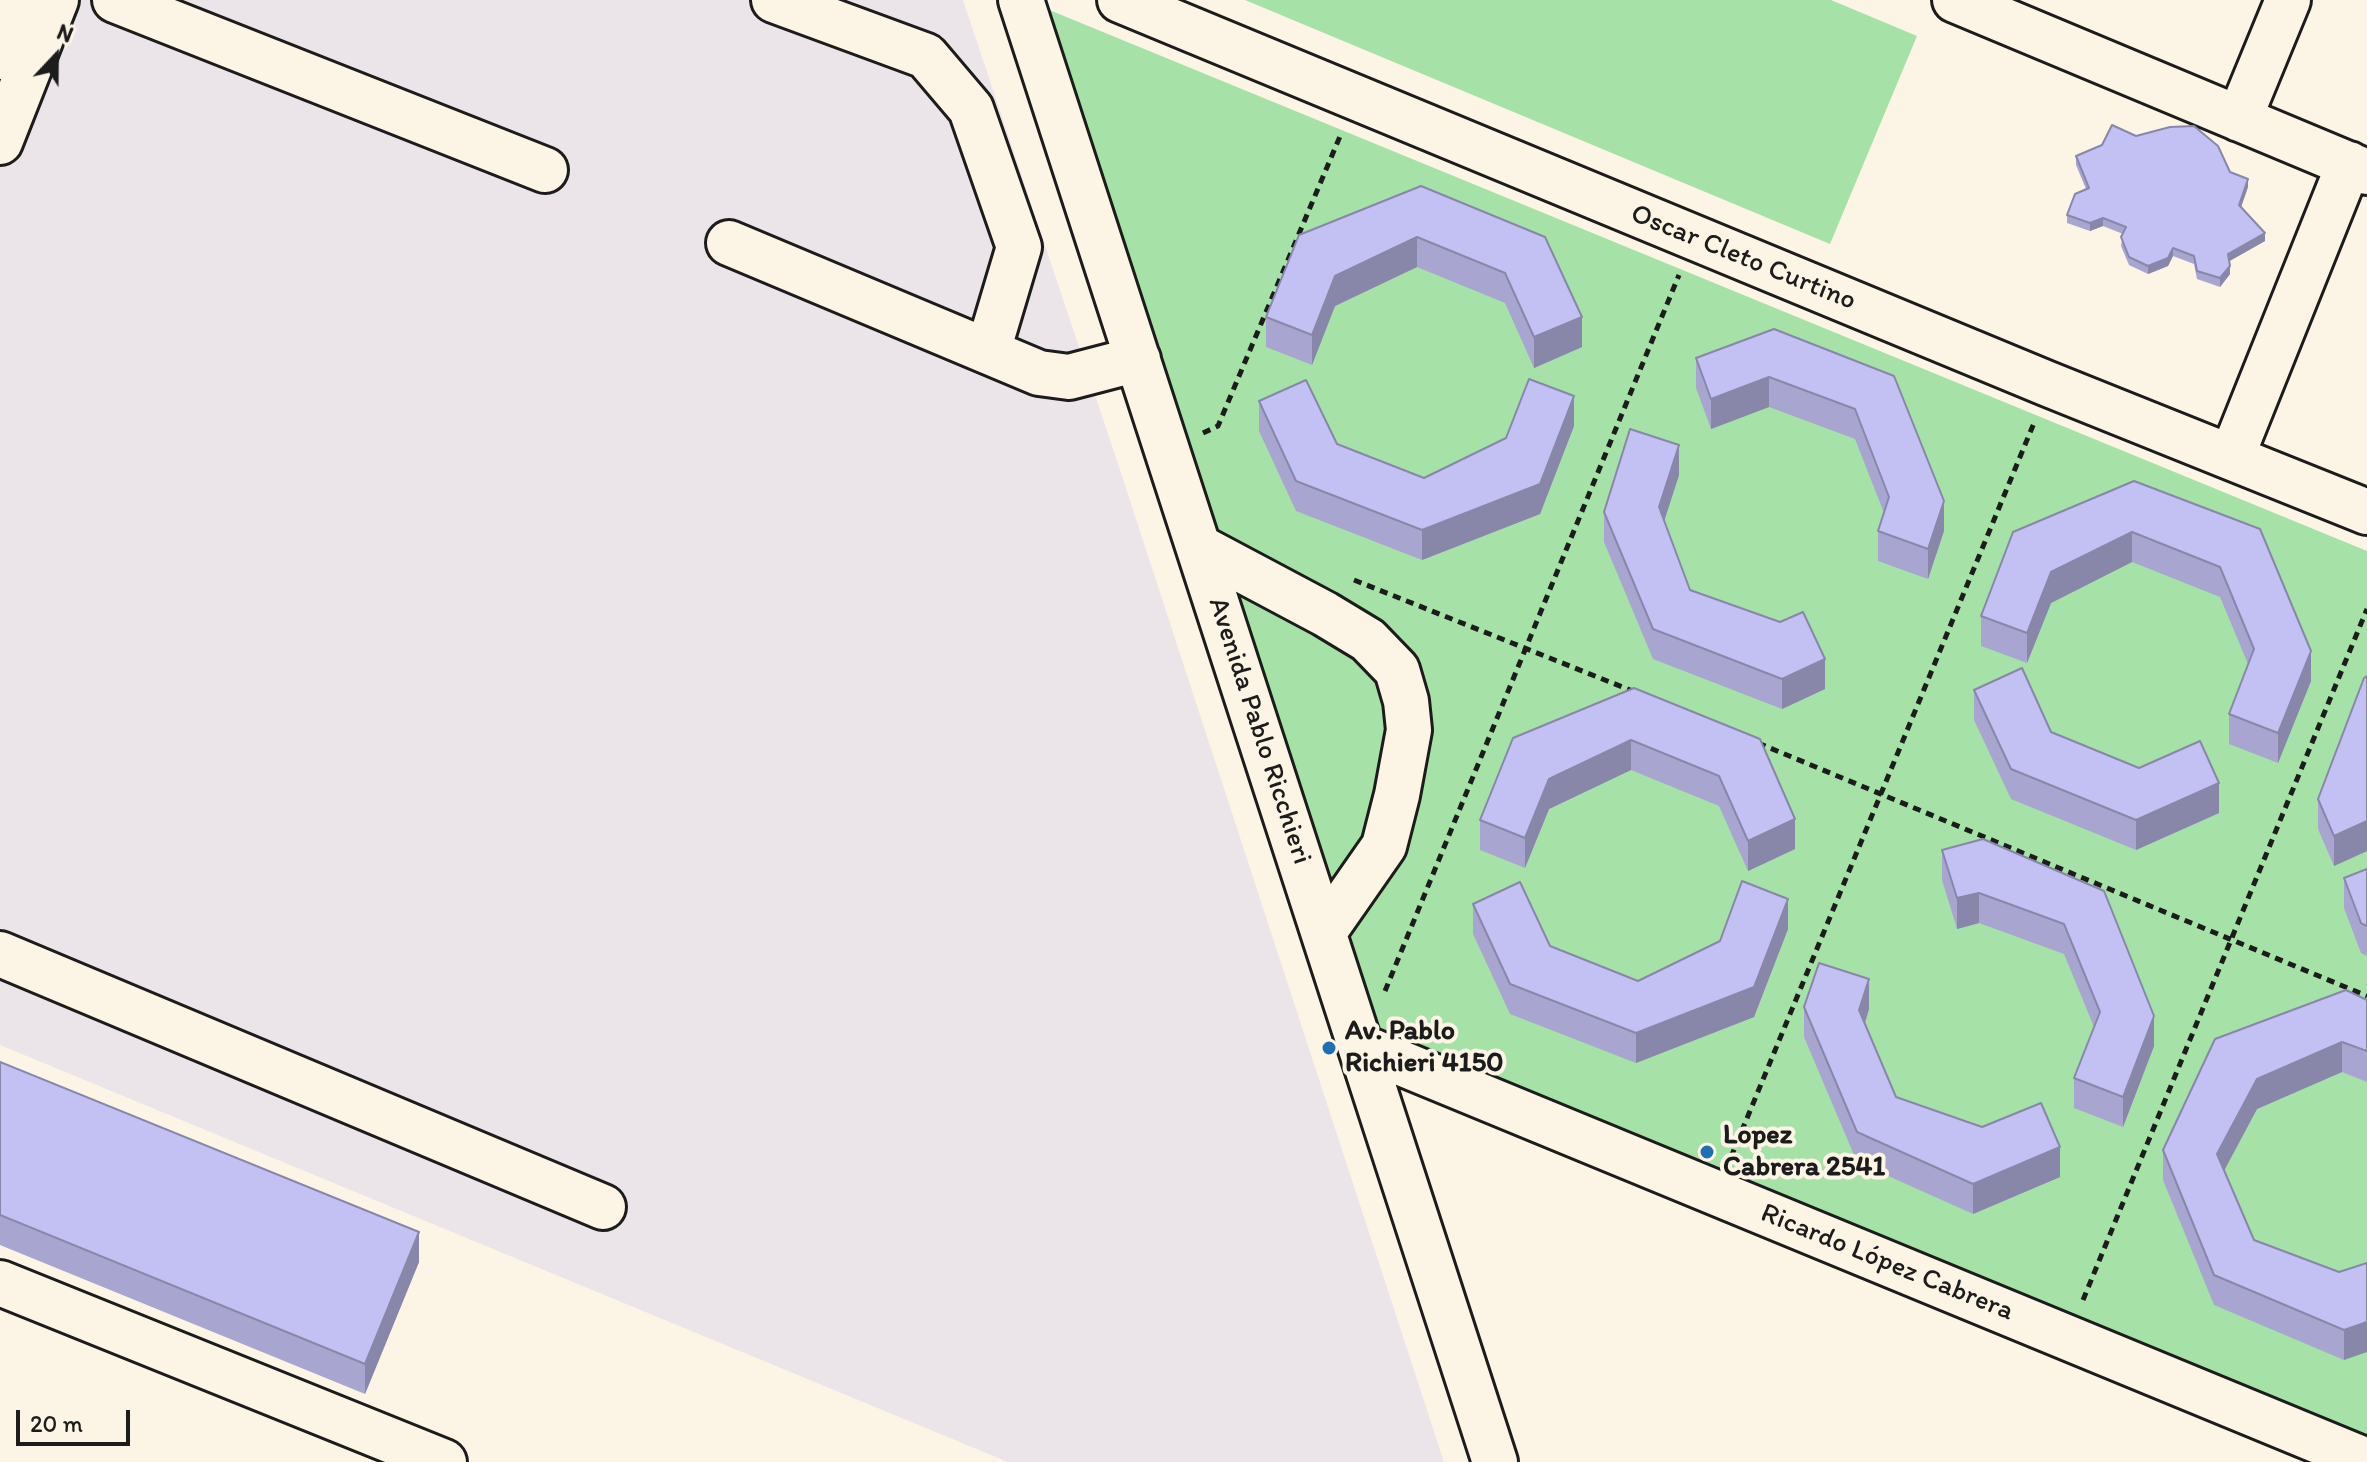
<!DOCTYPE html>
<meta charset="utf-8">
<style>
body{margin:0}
#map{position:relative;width:2367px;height:1462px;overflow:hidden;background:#fcf5e5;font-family:Itim,sans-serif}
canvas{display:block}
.north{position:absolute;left:16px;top:16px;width:80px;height:80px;-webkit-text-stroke:6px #fcf5e5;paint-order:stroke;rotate:22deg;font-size:22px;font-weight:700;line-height:32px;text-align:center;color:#1c1c1c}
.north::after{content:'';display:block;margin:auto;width:28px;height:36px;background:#1c1c1c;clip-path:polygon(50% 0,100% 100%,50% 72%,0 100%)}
.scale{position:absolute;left:16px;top:1410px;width:114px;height:36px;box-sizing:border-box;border:4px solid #1c1c1c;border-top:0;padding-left:10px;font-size:24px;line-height:28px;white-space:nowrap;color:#1c1c1c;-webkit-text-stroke:6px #fcf5e5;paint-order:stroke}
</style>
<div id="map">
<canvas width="2367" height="1462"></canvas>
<div class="north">N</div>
<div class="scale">20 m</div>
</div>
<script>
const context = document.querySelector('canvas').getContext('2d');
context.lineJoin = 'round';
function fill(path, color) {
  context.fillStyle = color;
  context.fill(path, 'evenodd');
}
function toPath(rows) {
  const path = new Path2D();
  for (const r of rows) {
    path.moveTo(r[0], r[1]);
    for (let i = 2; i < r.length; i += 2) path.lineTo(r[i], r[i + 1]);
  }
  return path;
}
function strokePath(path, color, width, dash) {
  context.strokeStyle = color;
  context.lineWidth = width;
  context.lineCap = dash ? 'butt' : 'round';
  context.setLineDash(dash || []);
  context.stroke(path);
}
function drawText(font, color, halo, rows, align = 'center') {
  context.font = font + ' Itim,sans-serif';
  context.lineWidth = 8;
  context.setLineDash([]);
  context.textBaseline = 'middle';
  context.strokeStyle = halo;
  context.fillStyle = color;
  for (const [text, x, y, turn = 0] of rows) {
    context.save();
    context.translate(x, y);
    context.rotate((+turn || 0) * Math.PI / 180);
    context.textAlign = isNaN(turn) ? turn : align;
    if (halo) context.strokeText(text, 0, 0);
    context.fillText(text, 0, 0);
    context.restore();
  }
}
const built = toPath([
 [0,0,963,0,1119,467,1444,1462,1008,1462,0,1045]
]);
const green = toPath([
 [1025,0,2367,551,2367,1461,1362,1047],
 [1245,0,1831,0,1917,36,1830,244]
]);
const path = toPath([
 [1203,433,1218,426,1341,134],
 [1354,580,1635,692],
 [1758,743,2367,996],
 [1385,991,1679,275],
 [1731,1157,2034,423],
 [2083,1300,2367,609]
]);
const minor = toPath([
 [115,0,545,170],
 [774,0,926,56,971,109,1019,247,988,351],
 [1021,0,1495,1462],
 [1120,0,2048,384,2367,512],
 [1955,0,2367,172],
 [2239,119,2288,0],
 [729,243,1039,373,1069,377,1138,359],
 [2232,456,2349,164],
 [1199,547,1325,614,1368,640,1397,670,1406,701,1409,730,1397,795,1384,846,1324,932],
 [0,954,603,1207],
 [1362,1047,2367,1461],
 [0,1283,444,1462]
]);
const major = toPath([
 [0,57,23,0],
 [0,142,56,0]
]);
const wall = toPath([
 [2136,136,2230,172,2248,187,2241,207,2265,241,2229,261,2230,274,2220,287,2197,279,2194,264,2173,256,2168,266,2148,274,2129,265,2121,246,2123,234,2103,226,2090,231,2067,223,2067,215,2086,189,2076,165,2076,156],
 [1421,186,1582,347,1534,368,1505,303,1417,267,1335,306,1312,365,1266,347,1266,317],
 [1696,358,1894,376,1944,531,1928,579,1878,561,1878,531,1884,513,1855,439,1769,407,1711,429,1696,388],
 [1259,401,1337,444,1424,478,1574,426,1540,514,1422,560,1296,511,1259,431],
 [1679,475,1664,521,1690,590,1825,689,1782,709,1653,659,1604,542,1604,512],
 [2260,529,2311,681,2278,763,2229,744,2229,714,2248,664,2220,597,2132,562,2051,603,2027,663,1981,646,1981,616,2013,532],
 [2367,676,2367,851,2334,866,2318,829,2318,799],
 [1634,688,1795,849,1748,871,1719,806,1631,770,1549,809,1525,868,1480,850,1480,820],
 [1974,690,2051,732,2219,813,2136,850,2011,799,1974,720],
 [1942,850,2104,891,2154,1046,2123,1127,2074,1108,2074,1078,2094,1027,2064,954,1979,923,1957,929,1942,880],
 [2367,869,2367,956,2361,953,2344,908,2344,878],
 [1473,904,1550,946,1638,981,1788,929,1754,1017,1636,1063,1510,1014,1473,934],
 [2367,1000,2367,1082,2342,1072,2257,1109,2224,1170,2254,1240,2339,1272,2367,1263,2344,1360,2214,1305,2163,1180,2163,1150],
 [1804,1007,1869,1009,1865,1024,1896,1097,2060,1177,1973,1214,1857,1162,1804,1037],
 [0,1062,419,1262,365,1394,0,1245]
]);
const shadedWall = toPath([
 [2248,179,2248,187,2239,213,2239,205],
 [2103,218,2103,226,2090,231,2090,223],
 [2265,233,2265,241,2228,262,2228,254],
 [1417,237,1417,267,1335,306,1312,365,1312,335,1335,276],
 [2173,248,2173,256,2168,266,2148,274,2148,266],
 [2230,266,2230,274,2220,287,2220,278],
 [1582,317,1582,347,1534,368,1534,337],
 [1769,377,1769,407,1711,429,1711,399],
 [1574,396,1574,426,1540,514,1422,560,1422,530],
 [1679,445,1679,475,1659,537,1659,507],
 [1944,501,1944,531,1928,579,1928,549],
 [2132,532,2132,562,2051,603,2027,663,2027,633,2051,572],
 [2311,651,2311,681,2278,763,2278,733],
 [1825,659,1825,689,1782,709,1782,679],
 [1631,740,1631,770,1549,809,1525,868,1525,838,1549,779],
 [2219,783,2219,813,2136,850,2136,820],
 [1795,819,1795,849,1748,871,1748,841],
 [2367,821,2367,851,2334,866,2334,836],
 [1979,893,1979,923,1957,929,1957,898],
 [1788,899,1788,929,1754,1017,1636,1063,1636,1033],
 [1869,979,1869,1009,1859,1041,1859,1010],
 [2154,1016,2154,1046,2123,1127,2123,1097],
 [2342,1042,2342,1072,2257,1109,2217,1184,2217,1154,2257,1079],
 [2060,1147,2060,1177,1973,1214,1973,1184],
 [419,1232,419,1262,365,1394,365,1364],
 [2367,1322,2367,1352,2344,1360,2344,1330]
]);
const building = toPath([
 [2112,125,2136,136,2170,127,2194,126,2218,146,2230,172,2248,179,2239,205,2265,233,2228,254,2230,266,2220,278,2197,271,2194,256,2173,248,2168,258,2148,266,2129,257,2121,237,2126,227,2103,218,2090,223,2067,215,2075,194,2089,188,2076,156,2102,145,2112,125],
 [1421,186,1545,237,1582,317,1534,337,1505,273,1417,237,1335,276,1312,335,1266,317,1299,235,1421,186],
 [1774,329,1894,376,1944,501,1928,549,1878,531,1889,497,1855,409,1769,377,1711,399,1696,358,1774,329],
 [1529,379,1574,396,1540,484,1422,530,1296,481,1259,401,1306,380,1337,444,1424,478,1506,438,1529,379],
 [1630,429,1679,445,1659,507,1690,590,1780,622,1803,612,1825,659,1782,679,1653,629,1604,512,1630,429],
 [2134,481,2260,529,2311,651,2278,733,2229,714,2254,649,2220,567,2132,532,2051,572,2027,633,1981,616,2013,532,2134,481],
 [2022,668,2051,732,2139,768,2200,741,2219,783,2136,820,2011,769,1974,690,2022,668],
 [2367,676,2367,821,2334,836,2318,799,2364,678,2367,676],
 [1634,688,1760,739,1795,819,1748,841,1719,776,1631,740,1549,779,1525,838,1480,820,1513,738,1634,688],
 [1983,839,2104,891,2154,1016,2123,1097,2074,1078,2100,1012,2064,924,1979,893,1957,898,1942,850,1983,839],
 [2367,869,2367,926,2361,923,2344,878,2367,869],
 [1742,881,1788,899,1754,987,1636,1033,1510,984,1473,904,1520,882,1550,946,1638,981,1720,941,1742,881],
 [1819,963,1869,979,1859,1010,1896,1097,1982,1127,2041,1103,2060,1147,1973,1184,1857,1132,1804,1007,1819,963],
 [2346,990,2367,1000,2367,1051,2342,1042,2257,1079,2217,1154,2254,1240,2339,1272,2367,1263,2367,1322,2344,1330,2214,1275,2163,1150,2215,1039,2346,990],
 [0,1062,419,1232,365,1364,0,1215,0,1062]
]);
const markers = [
 [1329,1048,8,"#1f6fb2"],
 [1707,1152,8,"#1f6fb2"]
];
const streetNames = [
 ["Oscar Cleto Curtino",1743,258,22],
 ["Avenida Pablo Ricchieri",1259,731,72],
 ["Ricardo López Cabrera",1887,1263,22]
];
const poiNames = [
 ["Av. Pablo",1345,1032],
 ["Richieri 4150",1345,1064],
 ["Lopez",1723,1136],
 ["Cabrera 2541",1723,1168]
];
fill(built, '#ebe5e9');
fill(green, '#a6e1a7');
strokePath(minor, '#1c1c1c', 50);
strokePath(major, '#1c1c1c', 50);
strokePath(path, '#1c1c1c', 5, [8, 6]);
strokePath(minor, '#fcf5e5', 44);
strokePath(major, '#fcf5e5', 44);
fill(wall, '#a8a6d1');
fill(shadedWall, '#8887aa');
fill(building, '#c3c1f3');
strokePath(building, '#8887aa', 2);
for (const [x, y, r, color] of markers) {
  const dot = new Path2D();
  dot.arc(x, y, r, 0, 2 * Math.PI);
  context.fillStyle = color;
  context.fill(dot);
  strokePath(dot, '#fcf5e5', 3);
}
drawText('28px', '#1c1c1c', '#fcf5e5', streetNames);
drawText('bold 28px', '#1c1c1c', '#fcf5e5', poiNames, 'left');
</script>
